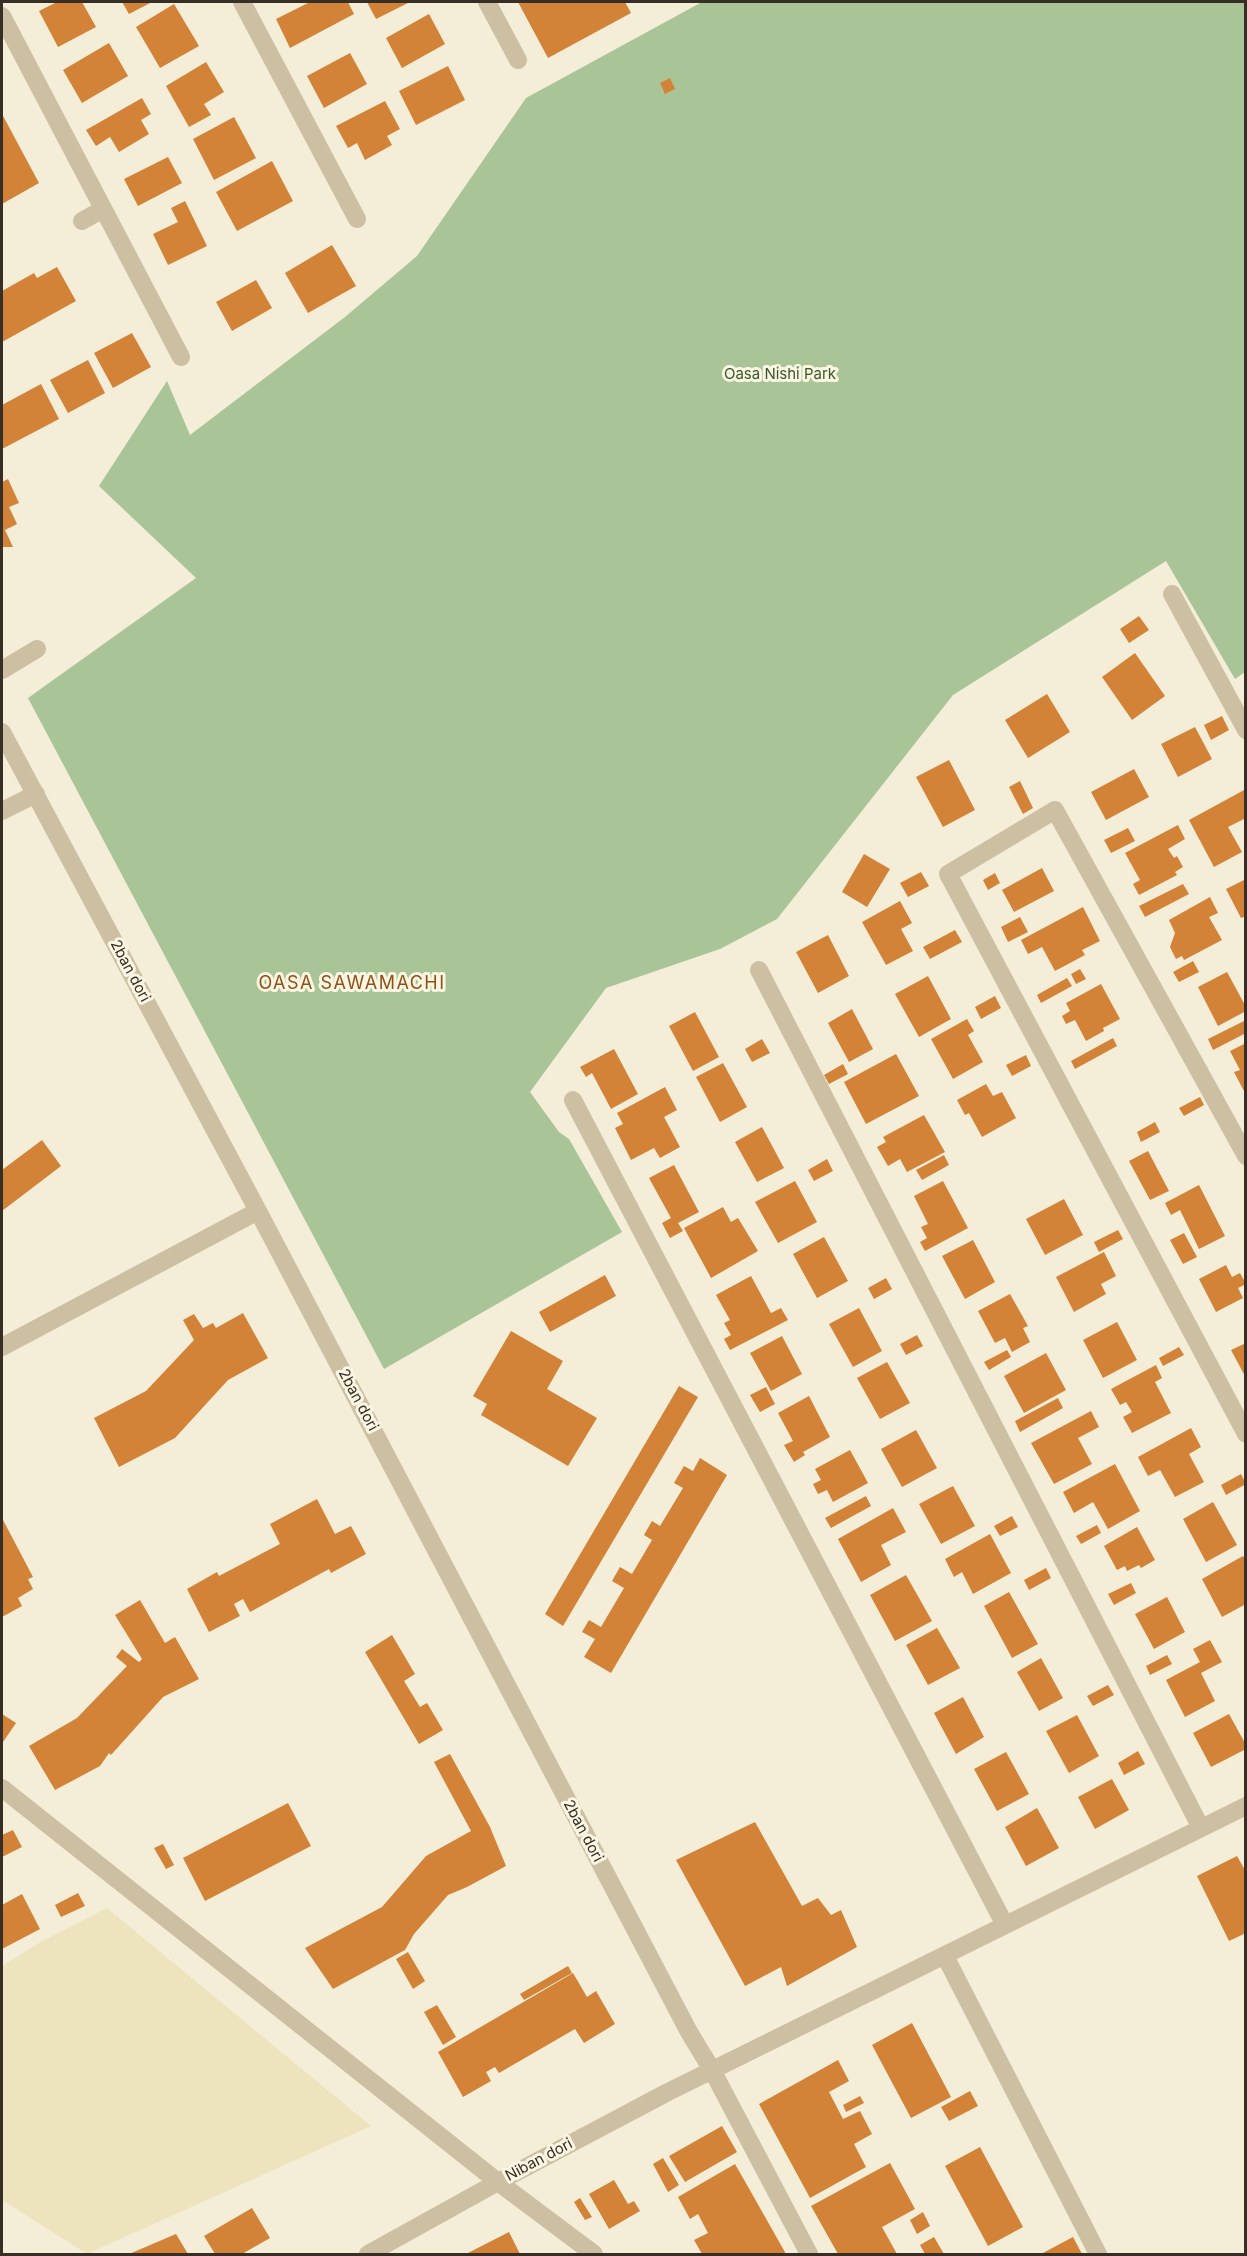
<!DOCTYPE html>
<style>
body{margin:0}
#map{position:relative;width:1247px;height:2256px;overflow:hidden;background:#f4edd8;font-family:Inter,sans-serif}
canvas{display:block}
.frame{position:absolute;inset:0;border:3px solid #372f25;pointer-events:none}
</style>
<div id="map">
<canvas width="1247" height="2256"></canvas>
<div class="frame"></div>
</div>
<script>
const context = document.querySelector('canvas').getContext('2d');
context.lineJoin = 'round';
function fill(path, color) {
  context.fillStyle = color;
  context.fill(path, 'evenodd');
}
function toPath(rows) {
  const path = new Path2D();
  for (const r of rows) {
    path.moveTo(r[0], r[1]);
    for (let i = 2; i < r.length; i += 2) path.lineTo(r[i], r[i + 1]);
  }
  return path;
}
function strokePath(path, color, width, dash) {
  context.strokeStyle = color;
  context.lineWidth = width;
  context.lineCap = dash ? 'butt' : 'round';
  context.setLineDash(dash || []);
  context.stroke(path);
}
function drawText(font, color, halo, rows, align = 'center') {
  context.font = font + ' Inter,sans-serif';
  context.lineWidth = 6;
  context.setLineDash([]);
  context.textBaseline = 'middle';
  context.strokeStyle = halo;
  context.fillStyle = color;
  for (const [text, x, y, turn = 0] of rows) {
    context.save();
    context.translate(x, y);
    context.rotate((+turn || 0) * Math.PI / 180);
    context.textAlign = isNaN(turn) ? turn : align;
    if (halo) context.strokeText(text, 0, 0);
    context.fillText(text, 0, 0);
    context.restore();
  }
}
const green = toPath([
 [702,2,1245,2,1245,672,1235,679,1166,561,953,695,777,919,720,949,606,988,530,1092,559,1132,569,1139,622,1232,384,1369,28,698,196,578,99,486,167,381,190,435,345,317,417,256,526,98]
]);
const plaza = toPath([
 [107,1908,371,2126,87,2254,2,2200,2,1966,39,1943]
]);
const building = toPath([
 [57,2,82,2,96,27,58,47,39,11],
 [122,2,152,2,129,14],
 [310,2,348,2,354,14,290,48,276,19],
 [367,2,410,2,376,19],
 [518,2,625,2,631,13,548,58],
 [174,4,199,46,160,68,136,27],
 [429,14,445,44,402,68,386,38],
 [109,43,128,76,82,103,63,70],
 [350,53,367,84,324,108,307,76],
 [206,62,224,92,204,104,211,115,189,127,166,86],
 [448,66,465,100,416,125,399,91],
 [670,78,675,89,665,94,660,83],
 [142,98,151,114,141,120,149,134,119,152,110,137,96,146,86,130],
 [385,101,400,129,387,136,392,145,365,160,357,143,348,148,336,126],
 [2,114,39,183,2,204],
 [234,117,256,158,214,180,193,139],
 [168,157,182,183,138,206,124,179],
 [272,161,293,201,237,231,216,192],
 [185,201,207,246,168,265,153,234,178,222,171,208],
 [332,245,356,286,308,313,285,273],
 [57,267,76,301,2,342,2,291,34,273,37,278],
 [256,280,272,308,232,331,216,302],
 [132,333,151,367,113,388,94,353],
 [88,360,105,393,68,413,50,380],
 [41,384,59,419,2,449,2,405],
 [8,479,19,503,9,507,17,524,5,530,13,547,2,547,2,482],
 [1139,616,1149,630,1129,643,1120,629],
 [1135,653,1165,696,1132,720,1102,677],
 [1047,694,1070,732,1028,758,1005,720],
 [1222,716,1229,730,1211,740,1204,725],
 [1195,727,1212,759,1178,777,1161,744],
 [949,760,975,810,943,827,916,777],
 [1134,769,1149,797,1106,820,1091,792],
 [1020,781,1033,808,1023,814,1009,787],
 [1246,789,1246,818,1228,827,1242,852,1214,867,1189,820],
 [1178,825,1185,839,1168,849,1174,858,1177,856,1183,867,1175,872,1177,875,1139,895,1133,884,1140,880,1125,853],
 [1128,828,1135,841,1111,853,1104,840],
 [864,854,890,869,867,907,842,892],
 [1042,868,1054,891,1014,912,1002,890],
 [921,872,929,886,908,897,900,883],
 [995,873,1000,883,988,890,983,880],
 [1246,879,1246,916,1241,918,1226,889],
 [1183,884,1189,894,1145,917,1139,906],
 [1210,897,1218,913,1209,917,1222,940,1184,960,1182,956,1176,959,1170,947,1175,933,1169,920],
 [900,901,912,923,901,929,913,951,886,965,862,922],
 [1083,907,1100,941,1082,950,1085,955,1055,971,1042,947,1028,954,1021,940],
 [1020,917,1028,932,1008,942,1001,927],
 [955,930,962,942,930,959,923,947],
 [828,935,849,976,818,993,796,952],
 [1193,961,1199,972,1179,982,1173,972],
 [1080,969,1086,979,1076,984,1071,974],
 [1227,972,1246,1007,1246,1011,1218,1026,1198,987],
 [928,976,951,1019,919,1037,895,994],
 [1067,978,1072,986,1041,1003,1037,995],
 [1101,984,1120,1019,1103,1028,1104,1031,1086,1041,1075,1020,1066,1024,1062,1016,1070,1011,1066,1003],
 [995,996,1001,1008,981,1019,975,1007],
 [852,1009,873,1049,849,1062,828,1023],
 [695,1012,719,1057,693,1071,669,1026],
 [967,1019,974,1031,968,1035,983,1062,953,1079,931,1039],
 [1246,1020,1246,1033,1213,1050,1208,1039],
 [1113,1038,1117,1046,1075,1069,1071,1061],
 [762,1039,770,1053,752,1062,745,1049],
 [1246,1043,1246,1095,1234,1072,1240,1070,1230,1051],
 [614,1049,638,1094,611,1109,592,1073,586,1077,580,1067],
 [896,1054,919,1096,866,1124,844,1082],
 [1026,1055,1031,1066,1012,1076,1006,1065],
 [723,1063,747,1107,720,1122,696,1077],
 [843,1064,848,1074,829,1084,824,1075],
 [986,1084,993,1096,1002,1092,1016,1118,982,1137,969,1113,965,1115,957,1100],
 [665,1087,677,1110,664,1117,680,1147,660,1158,654,1148,631,1160,615,1128,623,1124,617,1113],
 [1200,1097,1204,1105,1184,1116,1179,1108],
 [924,1115,945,1152,907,1172,900,1159,888,1166,877,1147,886,1142,883,1137],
 [1155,1122,1160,1132,1141,1142,1137,1132],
 [762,1127,784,1168,757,1182,735,1142],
 [42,1140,61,1166,2,1211,2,1170],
 [1148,1151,1169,1191,1150,1200,1129,1161],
 [944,1155,949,1165,922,1180,916,1170],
 [827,1159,833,1171,814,1181,808,1170],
 [674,1165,699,1212,678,1223,683,1231,670,1238,662,1223,671,1218,649,1178],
 [795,1181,817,1222,778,1243,755,1202],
 [943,1181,968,1228,925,1251,920,1242,927,1238,921,1227,928,1224,914,1196],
 [1199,1185,1225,1236,1199,1249,1180,1210,1171,1215,1165,1203],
 [1064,1199,1083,1235,1045,1255,1026,1219],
 [723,1207,731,1222,738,1218,758,1251,711,1278,684,1228],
 [1118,1230,1123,1239,1099,1252,1094,1242],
 [1184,1233,1197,1257,1183,1264,1170,1240],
 [824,1237,848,1281,817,1298,793,1254],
 [973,1240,995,1282,965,1299,942,1256],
 [1104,1252,1116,1276,1101,1284,1106,1294,1074,1312,1056,1277],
 [1226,1265,1232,1277,1240,1273,1246,1284,1238,1288,1243,1298,1216,1312,1199,1279],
 [605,1275,616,1296,550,1332,539,1312],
 [751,1276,771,1313,781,1308,788,1320,730,1350,724,1339,731,1335,724,1323,730,1320,716,1295],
 [886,1278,892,1289,874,1299,868,1288],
 [1010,1294,1028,1326,1023,1328,1030,1342,1012,1352,1005,1338,995,1343,978,1311],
 [859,1308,882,1351,853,1367,829,1324],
 [243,1313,268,1358,228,1380,175,1438,119,1467,94,1418,146,1391,194,1340,183,1320,194,1314,203,1328,213,1323,216,1328],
 [1117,1322,1137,1360,1103,1378,1083,1340],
 [511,1331,563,1361,547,1389,597,1418,568,1466,481,1415,487,1404,473,1396],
 [917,1335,923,1346,906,1355,900,1344],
 [782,1336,802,1374,771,1391,750,1353],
 [1246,1343,1246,1378,1231,1350],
 [1179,1347,1184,1355,1163,1366,1159,1358],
 [1007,1350,1011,1357,989,1370,984,1362],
 [1046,1353,1066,1390,1024,1413,1004,1376],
 [887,1362,910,1403,880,1419,857,1378],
 [1156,1365,1162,1378,1155,1382,1171,1413,1132,1433,1123,1417,1132,1412,1126,1402,1120,1405,1111,1389],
 [679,1386,698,1397,563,1626,545,1614],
 [766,1387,775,1404,760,1412,750,1395],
 [809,1396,830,1437,803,1452,805,1455,794,1462,784,1445,793,1441,778,1413],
 [1058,1398,1063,1408,1020,1432,1015,1421],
 [1091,1411,1099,1427,1078,1438,1092,1464,1054,1484,1031,1443],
 [1191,1428,1201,1447,1189,1454,1204,1482,1175,1497,1160,1470,1148,1476,1138,1457],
 [916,1430,937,1468,902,1487,881,1449],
 [850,1450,868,1483,833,1502,827,1490,818,1494,813,1484,821,1480,815,1469],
 [700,1458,727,1475,611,1673,584,1657,595,1639,582,1632,589,1620,601,1627,624,1588,612,1581,620,1567,632,1574,652,1540,644,1535,652,1521,660,1526,683,1488,674,1483,684,1466,693,1471],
 [1115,1464,1140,1511,1108,1529,1093,1502,1074,1513,1063,1492],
 [1241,1474,1246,1484,1226,1495,1221,1485],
 [953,1486,975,1526,941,1544,919,1504],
 [866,1496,871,1506,831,1528,825,1518],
 [317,1499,335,1534,351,1526,366,1554,331,1573,329,1569,250,1612,243,1599,234,1604,240,1616,209,1632,187,1589,217,1572,219,1576,280,1544,270,1524],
 [1213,1502,1237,1545,1206,1562,1183,1519],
 [893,1508,906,1532,881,1545,891,1565,861,1582,838,1539],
 [1012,1516,1018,1527,1000,1536,994,1526],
 [2,1518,33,1577,28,1579,33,1589,18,1598,22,1606,2,1617],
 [1097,1525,1101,1533,1081,1544,1076,1536],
 [1137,1527,1155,1560,1141,1568,1139,1565,1127,1571,1125,1566,1117,1570,1104,1546],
 [990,1534,1011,1573,973,1594,962,1572,954,1577,945,1559],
 [1243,1556,1246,1561,1246,1604,1222,1617,1202,1579],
 [1046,1568,1051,1578,1029,1590,1024,1580],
 [906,1575,932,1621,895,1641,870,1595],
 [1131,1583,1136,1593,1114,1605,1108,1594],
 [1009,1592,1038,1644,1012,1658,984,1606],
 [1167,1597,1185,1632,1154,1649,1135,1614],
 [140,1600,165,1643,175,1637,199,1679,163,1697,111,1755,109,1753,100,1766,55,1790,29,1746,77,1718,127,1666,116,1657,122,1649,139,1662,142,1659,115,1615],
 [937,1628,960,1668,928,1685,906,1645],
 [392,1635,415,1674,404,1681,420,1707,427,1703,443,1730,419,1744,365,1652],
 [1210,1640,1222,1662,1201,1673,1215,1701,1185,1717,1166,1680,1200,1662,1193,1649],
 [1167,1655,1172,1664,1150,1675,1146,1666],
 [1041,1658,1063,1698,1039,1711,1017,1672],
 [1108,1685,1114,1695,1093,1706,1087,1696],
 [963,1697,984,1737,956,1754,934,1713],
 [2,1714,16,1723,3,1742,2,1740],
 [1229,1714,1246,1745,1246,1749,1211,1767,1193,1733],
 [1077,1715,1099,1756,1069,1773,1046,1731],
 [1138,1751,1145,1764,1124,1775,1118,1763],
 [1006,1752,1029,1794,997,1811,974,1769],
 [450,1754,490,1827,506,1866,467,1887,448,1895,414,1934,405,1950,333,1989,305,1948,382,1907,426,1856,471,1831,434,1762],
 [1112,1779,1129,1810,1095,1829,1078,1797],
 [288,1803,311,1846,205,1901,183,1858],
 [1037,1808,1059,1848,1026,1866,1005,1827],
 [755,1822,802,1906,818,1898,831,1915,841,1910,857,1947,787,1986,781,1967,745,1986,676,1860],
 [13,1830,22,1847,2,1857,2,1835],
 [163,1844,174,1865,166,1869,154,1848],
 [1237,1856,1246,1872,1246,1933,1229,1941,1197,1876],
 [78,1893,85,1906,61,1917,55,1905],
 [22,1894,40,1929,2,1949,2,1905],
 [408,1952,425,1981,413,1989,396,1959],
 [568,1966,572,1973,524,2000,520,1994],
 [573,1973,587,1997,596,1991,615,2024,584,2043,575,2029,499,2073,495,2067,486,2072,491,2081,463,2097,438,2052],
 [437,2005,456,2037,443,2045,424,2012],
 [912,2023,951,2097,911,2118,872,2045],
 [838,2060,849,2081,829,2092,843,2119,860,2111,872,2134,854,2144,866,2167,810,2198,759,2104],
 [970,2091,978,2106,949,2121,941,2107],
 [860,2096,864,2103,846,2112,843,2105],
 [722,2126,737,2152,685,2182,669,2156],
 [980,2147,1023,2227,988,2246,945,2166],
 [663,2158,679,2185,668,2192,653,2164],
 [890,2163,915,2209,882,2227,897,2254,838,2254,811,2206],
 [735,2164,747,2185,786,2254,702,2254,694,2240,708,2233,698,2214,690,2219,678,2197],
 [614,2180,628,2204,634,2201,640,2211,609,2229,589,2194],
 [580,2198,592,2217,585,2220,574,2202],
 [252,2208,270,2238,242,2254,215,2254,204,2236],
 [923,2212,930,2226,917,2234,910,2220],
 [509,2232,520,2254,466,2254],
 [176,2234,188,2254,129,2254],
 [934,2237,944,2254,925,2254,920,2245],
 [1073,2237,1082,2254,1041,2254]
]);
const minor = toPath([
 [242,2,357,219],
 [487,2,518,60],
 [2,16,181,357],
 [82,221,103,209],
 [1172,594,1246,730],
 [2,670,37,649],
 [2,732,258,1211,689,2032,712,2070,809,2254],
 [2,811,36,794],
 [759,970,1201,1828],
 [573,1100,1005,1925],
 [1246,1156,1055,810,948,874,1246,1434],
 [2,1347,258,1211],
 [2,1788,498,2182,594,2254],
 [945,1956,1098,2254],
 [368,2254,498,2182,668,2092,1246,1806]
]);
const parkNames = [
 ["Oasa Nishi Park",780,374]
];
const streetNames = [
 ["2ban dori",130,971,62],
 ["2ban dori",358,1400,62],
 ["2ban dori",583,1831,62],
 ["Niban dori",539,2160,-28]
];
const quarterNames = [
 ["OASA SAWAMACHI",352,984]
];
fill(green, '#a9c496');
fill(plaza, '#ede4bd');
fill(building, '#d28337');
strokePath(minor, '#cdc0a2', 18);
drawText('15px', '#395827', '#fbf6e4', parkNames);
drawText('15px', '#372f25', '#fbf6e4', streetNames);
context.letterSpacing = '1.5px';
drawText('18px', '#8e5116', '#fbf6e4', quarterNames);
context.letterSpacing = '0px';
</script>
